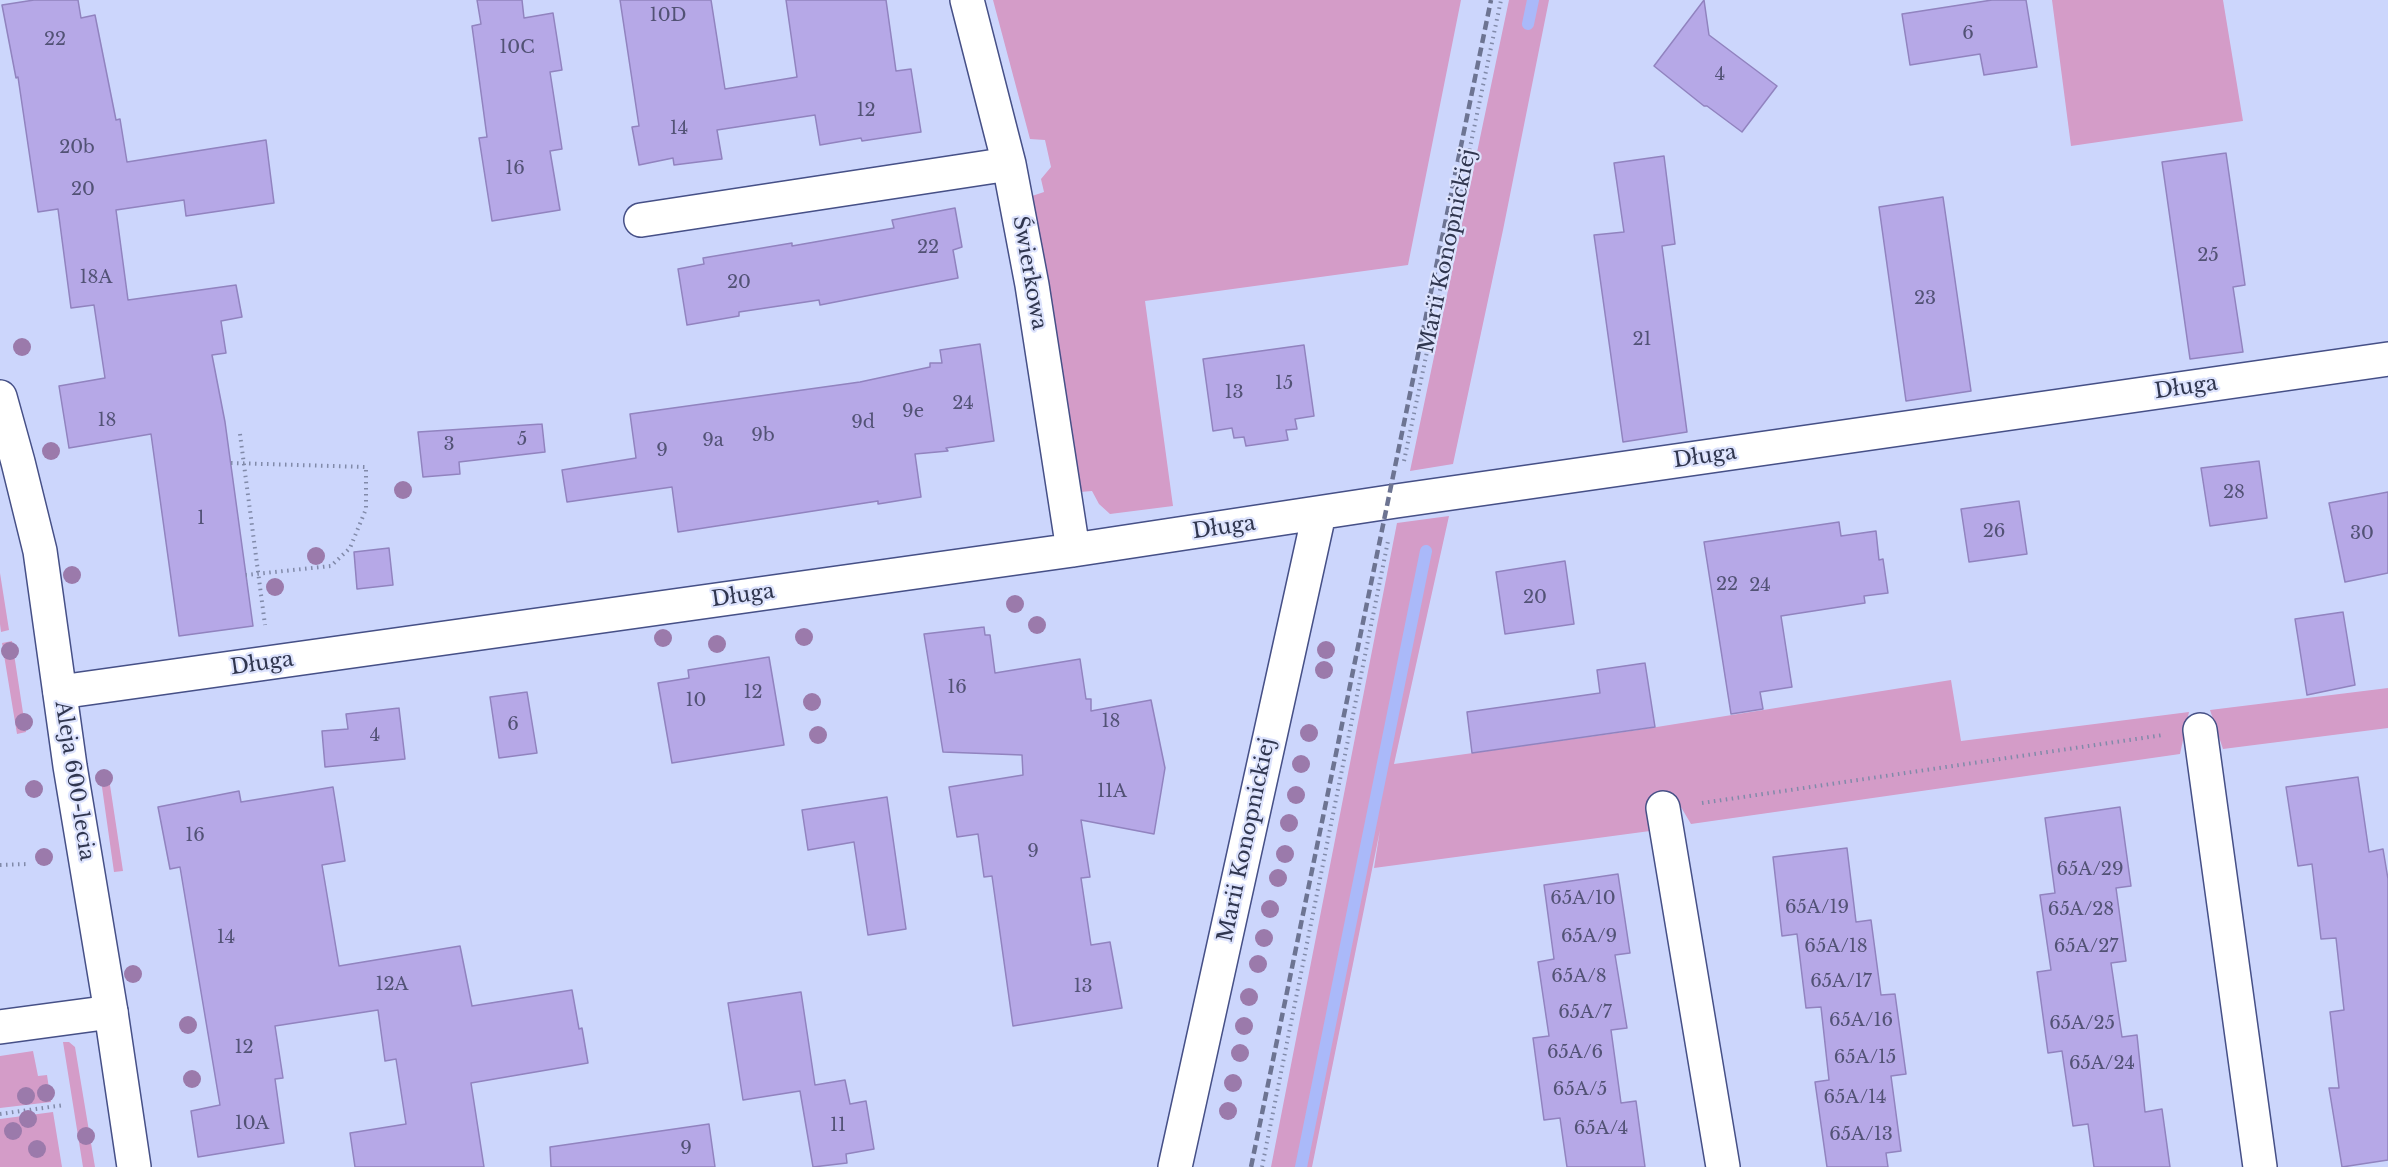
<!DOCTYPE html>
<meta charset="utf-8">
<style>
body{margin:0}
canvas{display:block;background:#ccd6fc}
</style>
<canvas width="2388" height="1167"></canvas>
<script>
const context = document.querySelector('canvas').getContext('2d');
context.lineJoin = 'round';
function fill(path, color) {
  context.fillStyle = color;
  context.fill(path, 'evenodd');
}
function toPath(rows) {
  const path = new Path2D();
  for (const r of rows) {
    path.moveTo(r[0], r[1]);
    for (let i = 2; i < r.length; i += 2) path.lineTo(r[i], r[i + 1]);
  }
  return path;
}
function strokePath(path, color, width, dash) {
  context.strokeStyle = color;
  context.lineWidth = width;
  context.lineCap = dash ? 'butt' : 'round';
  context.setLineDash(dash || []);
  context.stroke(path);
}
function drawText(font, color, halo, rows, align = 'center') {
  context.font = font + ' "Libre Baskerville",serif';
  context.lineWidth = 4.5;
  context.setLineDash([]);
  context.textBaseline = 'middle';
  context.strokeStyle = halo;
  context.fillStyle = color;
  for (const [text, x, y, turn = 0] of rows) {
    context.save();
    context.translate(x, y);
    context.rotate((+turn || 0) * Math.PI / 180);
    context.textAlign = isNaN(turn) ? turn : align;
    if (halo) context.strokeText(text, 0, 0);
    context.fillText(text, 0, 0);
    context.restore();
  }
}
const green = toPath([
 [993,0,1461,0,1408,265,1145,301,1173,506,1110,514,1099,504,1092,491,1080,492,1032,196,1044,192,1041,179,1051,167,1045,140,1030,139],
 [1509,0,1549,0,1503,230,1453,464,1410,471],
 [2052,0,2223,0,2243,121,2071,146],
 [1449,516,1394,764,1638,730,1951,680,1961,741,2189,712,2180,754,1691,824,1675,797,1650,801,1650,831,1374,868,1380,830,1312,1167,1271,1167,1397,523],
 [0,573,9,630,1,632,0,624],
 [12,641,26,732,17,734,2,643],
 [2388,688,2388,728,2223,749,2210,710],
 [108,772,123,871,114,872,100,773],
 [63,1042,69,1042,75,1047,95,1167,83,1167],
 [33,1051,38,1076,47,1075,51,1102,0,1108,0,1056],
 [53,1112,62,1167,0,1167,0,1119]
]);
const stream = toPath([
 [1528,24,1533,0],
 [1301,1167,1426,551]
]);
const building = toPath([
 [34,0,78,0,81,18,95,15,116,120,120,119,127,162,266,140,274,203,186,216,184,200,116,210,128,300,236,285,242,317,221,321,226,353,212,355,225,422,253,626,179,636,151,434,69,448,59,386,105,378,94,305,71,308,58,209,38,212,18,77,16,78,2,5,34,0],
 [477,0,522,0,524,18,553,13,562,70,550,72,562,149,550,151,560,210,492,221,479,138,487,137,472,26,481,24,477,0],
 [620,0,711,0,725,89,797,77,786,0,886,0,896,71,911,69,921,132,862,141,861,138,820,145,815,115,717,130,722,159,674,165,673,158,639,165,632,127,639,126,620,0],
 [1704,0,1709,35,1777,86,1742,132,1707,106,1704,106,1654,66,1704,0],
 [1992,0,2026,0,2037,67,1984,75,1980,54,1910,65,1902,14,1992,0],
 [2226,153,2245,285,2233,287,2243,352,2190,359,2162,162,2226,153],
 [1664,156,1675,244,1662,246,1687,432,1623,442,1594,235,1624,232,1614,163,1664,156],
 [1943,197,1971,391,1906,401,1879,207,1943,197],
 [955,208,962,247,953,250,958,278,820,305,819,300,739,312,739,316,687,325,678,269,704,264,703,258,792,243,792,246,894,228,892,220,955,208],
 [980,344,994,441,946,448,948,451,915,454,921,497,878,504,878,501,678,532,672,487,567,502,562,470,636,458,630,414,860,382,930,367,930,363,942,363,940,350,980,344],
 [1304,345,1314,416,1295,419,1297,429,1286,430,1288,440,1246,446,1244,437,1234,438,1232,428,1213,431,1203,359,1304,345],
 [542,424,545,452,459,462,460,474,423,477,418,432,542,424],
 [2259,461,2267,518,2210,526,2201,468,2259,461],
 [2388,492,2388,573,2345,582,2329,503,2388,492],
 [2019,501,2027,554,1969,562,1961,509,2019,501],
 [1839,522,1841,536,1876,531,1879,560,1883,559,1888,593,1864,596,1865,603,1781,616,1792,687,1760,692,1763,709,1731,714,1704,542,1839,522],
 [389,548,393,585,357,589,354,552,389,548],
 [1565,561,1574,624,1505,634,1496,572,1565,561],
 [2343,612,2355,685,2307,695,2295,619,2343,612],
 [984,627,985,635,990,635,995,673,1080,659,1086,699,1091,699,1091,711,1151,700,1165,768,1154,834,1081,820,1090,877,1081,878,1091,945,1110,942,1122,1008,1013,1026,992,876,984,877,978,834,957,837,949,787,1023,775,1022,755,943,752,924,634,984,627],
 [769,657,784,745,672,763,658,683,689,678,688,670,769,657],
 [1645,663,1655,727,1472,753,1467,712,1600,693,1597,670,1645,663],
 [527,692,537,753,499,758,490,697,527,692],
 [399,708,405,759,325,767,322,731,348,729,346,714,399,708],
 [2358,777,2369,852,2383,849,2388,879,2388,1160,2342,1167,2329,1088,2339,1088,2330,1012,2344,1010,2336,938,2321,939,2312,864,2298,866,2286,787,2358,777],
 [333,787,345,861,322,865,339,966,460,946,472,1006,572,990,579,1029,582,1028,588,1063,471,1083,484,1167,355,1167,350,1133,406,1124,396,1059,385,1061,378,1010,275,1026,283,1078,275,1079,284,1143,198,1157,191,1111,220,1105,180,867,170,869,158,807,239,791,241,802,333,787],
 [887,797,906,929,868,935,854,842,808,850,802,810,887,797],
 [2120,807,2131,886,2116,888,2126,961,2111,963,2122,1037,2137,1035,2145,1112,2162,1109,2170,1167,2094,1167,2088,1124,2073,1126,2062,1051,2048,1053,2037,972,2051,970,2040,895,2055,893,2045,818,2120,807],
 [1847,848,1856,922,1871,920,1881,995,1895,994,1906,1074,1891,1076,1901,1151,1886,1153,1888,1167,1827,1167,1815,1082,1829,1080,1821,1007,1806,1008,1797,934,1782,936,1773,857,1847,848],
 [1618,874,1630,953,1615,955,1627,1028,1611,1030,1621,1103,1636,1101,1645,1167,1567,1167,1560,1118,1544,1120,1533,1038,1549,1036,1538,962,1554,959,1544,885,1618,874],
 [801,992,815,1085,845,1080,850,1104,866,1101,874,1149,846,1154,847,1163,813,1167,800,1091,743,1100,728,1003,801,992],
 [709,1124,715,1167,551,1167,550,1147,709,1124]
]);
const path = toPath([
 [240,434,265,625],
 [1404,461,1501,0],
 [231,463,366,467,366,509,350,548,331,566,246,575],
 [1702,803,2163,735],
 [0,865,28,864],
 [0,1114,64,1105],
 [1262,1167,1388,541]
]);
const street = toPath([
 [967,0,1009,164,1032,285,1073,550],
 [641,220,1009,164],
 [60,692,1073,550,1396,501,2388,359],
 [2200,730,2260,1167],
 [1663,808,1723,1167],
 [0,1027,111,1012],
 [1175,1167,1319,514]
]);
const secondary = toPath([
 [0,397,18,462,40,551,70,766,111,1012,134,1167]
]);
const rail = toPath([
 [1251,1167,1491,0]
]);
const trees = [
 [22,347],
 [51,451],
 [403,490],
 [316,556],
 [72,575],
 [275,587],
 [1015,604],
 [1037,625],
 [804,637],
 [663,638],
 [717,644],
 [1326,650],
 [10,651],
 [1324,670],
 [812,702],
 [24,722],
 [1309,733],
 [818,735],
 [1301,764],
 [104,778],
 [34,789],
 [1296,795],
 [1289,823],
 [1285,854],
 [44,857],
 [1278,878],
 [1270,909],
 [1264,938],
 [1258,964],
 [133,974],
 [1249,997],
 [188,1025],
 [1244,1026],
 [1240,1053],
 [192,1079],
 [1233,1083],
 [46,1093],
 [26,1096],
 [1228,1111],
 [28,1119],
 [13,1131],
 [86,1136],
 [37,1149]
];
const numberNames = [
 ["10D",668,16],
 ["6",1968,34],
 ["22",55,40],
 ["10C",517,48],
 ["4",1720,75],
 ["12",866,111],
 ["14",679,129],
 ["20b",77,148],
 ["16",515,169],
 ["20",83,190],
 ["22",928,248],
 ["25",2208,256],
 ["18A",96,278],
 ["20",739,283],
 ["23",1925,299],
 ["21",1642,340],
 ["15",1284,384],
 ["13",1234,393],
 ["24",963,404],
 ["9e",913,412],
 ["18",107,421],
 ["9d",863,423],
 ["9b",763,436],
 ["5",522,440],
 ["9a",713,441],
 ["3",449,445],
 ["9",662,451],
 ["28",2234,493],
 ["1",201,519],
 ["26",1994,532],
 ["30",2362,534],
 ["22",1727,585],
 ["24",1760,586],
 ["20",1535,598],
 ["16",957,688],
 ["12",753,693],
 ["10",696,701],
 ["18",1111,722],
 ["6",513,725],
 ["4",375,736],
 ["11A",1112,792],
 ["16",195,836],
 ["9",1033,852],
 ["65A/29",2090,870],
 ["65A/10",1583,899],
 ["65A/19",1817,908],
 ["65A/28",2081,910],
 ["65A/9",1589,937],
 ["14",226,938],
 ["65A/18",1836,947],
 ["65A/27",2086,947],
 ["65A/8",1579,977],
 ["65A/17",1841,982],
 ["12A",392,985],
 ["13",1083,987],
 ["65A/7",1585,1013],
 ["65A/16",1861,1021],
 ["65A/25",2082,1024],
 ["12",244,1048],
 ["65A/6",1575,1053],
 ["65A/15",1865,1058],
 ["65A/24",2102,1064],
 ["65A/5",1580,1090],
 ["65A/14",1855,1098],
 ["10A",252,1124],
 ["11",838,1126],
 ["65A/4",1601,1129],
 ["65A/13",1861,1135],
 ["9",686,1149]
];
const streetNames = [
 ["Marii Konopnickiej",1448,251,-78],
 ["Świerkowa",1029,273,80],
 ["Długa",2186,388,-8],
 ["Długa",1705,457,-8],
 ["Długa",1224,528,-8],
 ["Długa",743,596,-8],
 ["Długa",262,664,-8],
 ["Aleja 600-lecia",74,781,81],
 ["Marii Konopnickiej",1247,840,-78]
];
fill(green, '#d49cc8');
strokePath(stream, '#aab9f9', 12);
fill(building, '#b6a8e7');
strokePath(building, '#9183bf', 1.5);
strokePath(street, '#465087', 36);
strokePath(secondary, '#465087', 36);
strokePath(path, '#818aa9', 4, [1.5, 4.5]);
strokePath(street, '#fff', 33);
strokePath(secondary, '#fff', 33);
strokePath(rail, '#6d7492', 4.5, [9, 4.5]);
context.fillStyle = '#9b7aab';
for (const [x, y] of trees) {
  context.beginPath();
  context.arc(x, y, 9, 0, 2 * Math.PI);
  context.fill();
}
drawText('18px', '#525275', null, numberNames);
drawText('21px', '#30364f', '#dde3fd', streetNames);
</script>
